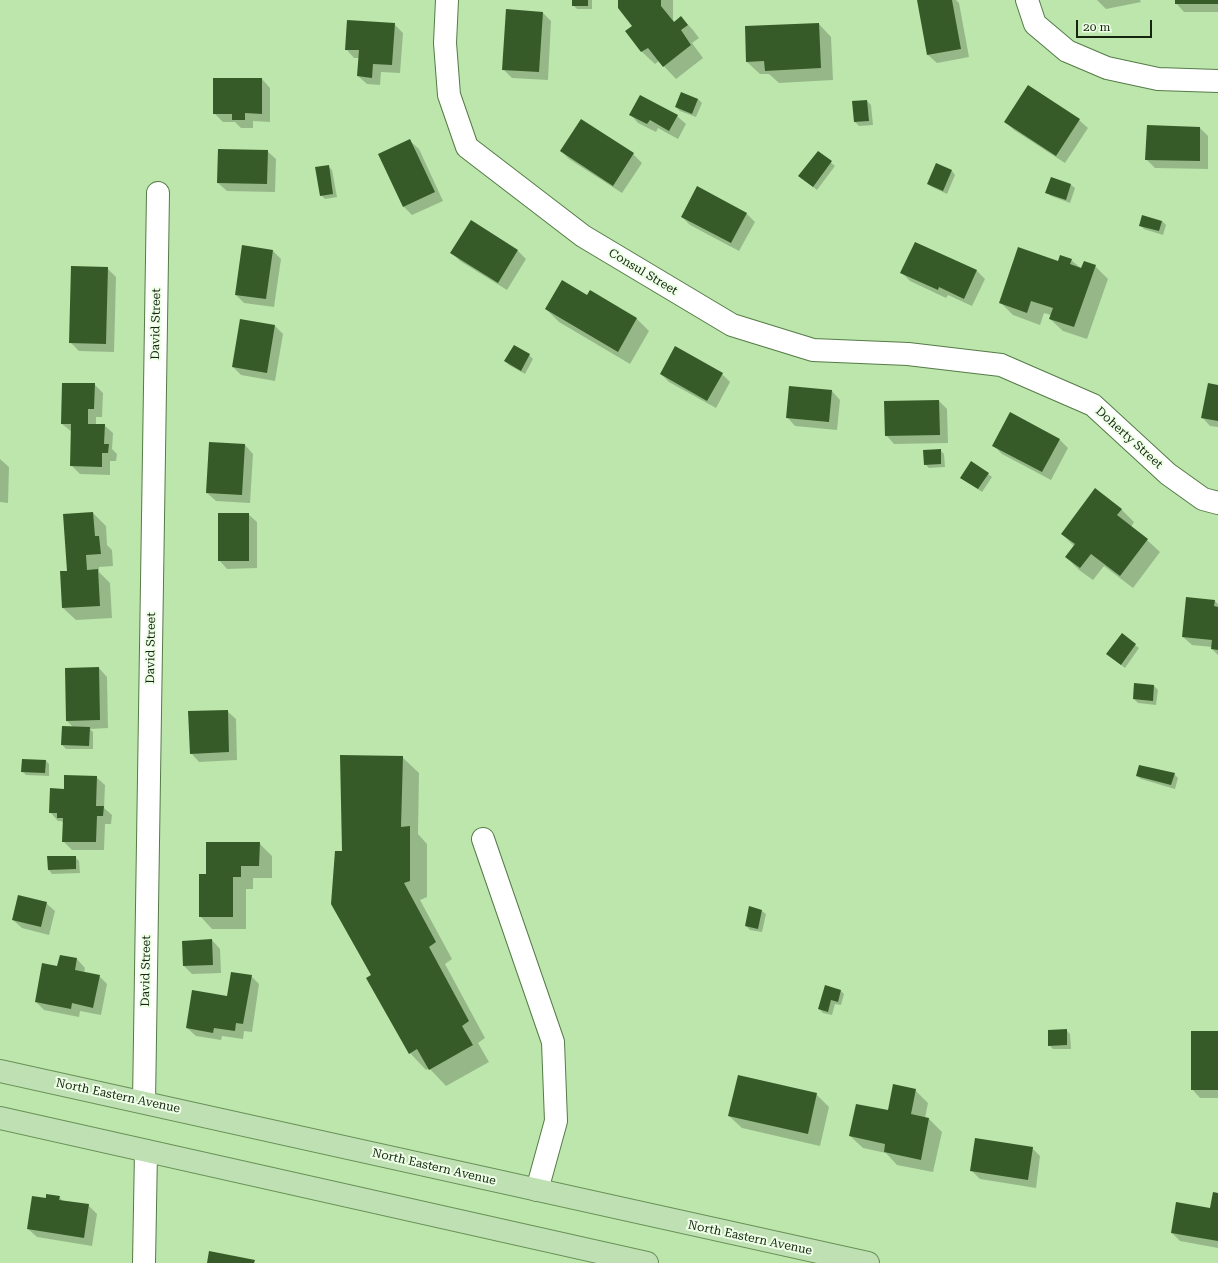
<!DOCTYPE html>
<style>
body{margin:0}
#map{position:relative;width:1218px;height:1263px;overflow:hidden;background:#bce6ac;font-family:"Roboto Serif",serif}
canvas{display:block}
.scale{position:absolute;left:1076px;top:20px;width:76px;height:18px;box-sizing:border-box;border:2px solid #16250f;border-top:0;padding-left:5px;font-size:12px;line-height:14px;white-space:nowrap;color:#16250f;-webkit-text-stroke:3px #eeffe7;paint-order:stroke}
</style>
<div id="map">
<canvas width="1218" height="1263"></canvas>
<div class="scale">20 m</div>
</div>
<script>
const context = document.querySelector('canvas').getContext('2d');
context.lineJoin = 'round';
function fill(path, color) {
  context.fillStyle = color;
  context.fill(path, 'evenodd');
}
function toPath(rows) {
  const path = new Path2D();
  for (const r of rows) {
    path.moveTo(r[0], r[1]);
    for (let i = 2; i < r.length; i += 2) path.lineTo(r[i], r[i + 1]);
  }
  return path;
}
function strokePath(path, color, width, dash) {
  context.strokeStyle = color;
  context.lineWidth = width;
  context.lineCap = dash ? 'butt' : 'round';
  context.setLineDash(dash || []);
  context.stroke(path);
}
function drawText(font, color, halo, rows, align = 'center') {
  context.font = font + ' "Roboto Serif",serif';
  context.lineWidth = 4;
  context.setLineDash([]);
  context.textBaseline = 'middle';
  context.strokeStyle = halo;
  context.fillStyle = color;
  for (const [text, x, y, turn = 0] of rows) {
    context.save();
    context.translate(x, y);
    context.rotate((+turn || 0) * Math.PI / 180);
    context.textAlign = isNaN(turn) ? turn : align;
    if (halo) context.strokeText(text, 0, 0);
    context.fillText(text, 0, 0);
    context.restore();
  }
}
const shadow = toPath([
 [573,0,592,0,592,9,577,9,573,5],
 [619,0,673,0,673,20,675,22,681,17,693,30,699,38,692,43,703,58,676,79,659,61,655,64,642,52,627,31,633,26],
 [922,0,956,0,959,3,969,57,937,63,928,55],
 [1097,0,1140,0,1141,2,1106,9],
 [1176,0,1218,0,1218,12,1184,12,1176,3],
 [543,13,551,21,548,80,512,78,504,70],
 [394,24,403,33,400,73,381,72,380,85,367,84,358,76,360,58,354,58,346,49],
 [819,24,831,37,833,80,779,83,769,74,760,74,747,62],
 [262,79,270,88,270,122,253,121,253,128,241,128,235,122,223,122,214,113],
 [682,93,698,99,702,103,696,117,680,111,676,107],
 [640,96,677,116,686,124,678,139,658,128,656,132,638,123,630,114],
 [867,101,871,105,873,125,859,126,855,122],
 [1079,120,1088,128,1065,163,1014,130,1005,122],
 [1200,128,1208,136,1208,169,1155,168,1146,159],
 [410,141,419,149,443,201,412,215,404,207,380,155],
 [267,151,276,159,275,192,227,191,218,183],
 [561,151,633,154,642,163,622,193,569,159],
 [818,152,835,166,817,190,804,180],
 [328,166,332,170,337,197,325,199,321,195],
 [952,171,955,175,947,194,932,187,928,184],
 [1071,185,1075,188,1070,203,1051,196,1047,193],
 [746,213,755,222,739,251,690,225,682,217],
 [1162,221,1166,225,1163,235,1144,229,1140,225],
 [472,222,518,251,526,259,507,290,460,261,452,253],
 [915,243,977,271,985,279,972,306,948,295,946,298,910,281,902,273],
 [273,251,281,259,274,307,244,303,236,295],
 [1071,260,1082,269,1095,266,1108,279,1087,339,1063,331,1050,319,1051,315,1044,313,1040,325,1013,315,1000,302,1059,262],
 [107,268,116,277,114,352,79,351,70,342],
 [591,292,637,319,649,331,630,364,559,322,546,309,588,296],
 [275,326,283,334,275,381,241,375,233,367],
 [514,346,529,355,533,359,525,374,509,365,505,361],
 [661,374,722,374,730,382,716,408,669,382],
 [94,384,103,393,102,417,96,417,96,425,104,425,113,433,112,449,117,454,116,461,110,461,110,475,80,474,71,465,72,432,62,424],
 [1218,386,1218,427,1210,426,1202,417],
 [832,391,840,400,837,430,795,426,787,417],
 [939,401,947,409,948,443,894,444,886,435],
 [1060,440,1068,448,1051,480,1002,454,994,446],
 [245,445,253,454,250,503,216,501,207,493],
 [940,450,944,454,945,467,929,468,925,464],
 [0,459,9,467,8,503,0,502],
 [988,474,992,477,982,492,961,478],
 [1096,490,1122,510,1134,522,1131,527,1147,540,1160,552,1133,588,1104,566,1093,580,1079,570,1066,557,1074,546,1062,534],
 [93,513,106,526,107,545,112,550,113,566,99,567,99,572,110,583,112,618,76,620,63,608,68,572],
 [248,514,257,522,257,568,227,569,219,560],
 [1215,601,1218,604,1218,655,1212,649,1212,647,1192,645,1183,637],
 [1135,645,1139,648,1125,668,1112,658],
 [99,668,107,677,108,728,90,729,93,732,93,749,66,749,62,745,74,728,67,721],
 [1154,686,1158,690,1156,705,1138,703,1134,699],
 [227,711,236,719,237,760,199,762,191,753],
 [402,757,419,773,418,834,427,844,427,897,420,900,452,959,445,964,485,1038,478,1043,489,1062,446,1086,429,1068,426,1070,410,1053,372,975,343,852],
 [45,760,49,764,49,776,26,775,22,771],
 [1174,774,1178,778,1175,789,1141,779,1137,776],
 [96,777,105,785,104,808,112,815,111,824,105,824,104,850,72,850,63,841,64,823,61,821,58,821,50,812,64,790],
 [259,843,272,856,272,878,253,878,253,889,246,889,246,929,212,929,200,916,207,875],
 [75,857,79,861,80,873,52,874,49,870],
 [46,903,55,911,49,935,22,928,13,920],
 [762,911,766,914,762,932,750,930,746,926],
 [212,940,220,949,221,973,192,974,184,966],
 [77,959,85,968,84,973,99,976,107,984,101,1015,80,1011,79,1017,44,1010,36,1002,58,967],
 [251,976,259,984,252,1032,244,1031,243,1039,222,1036,221,1040,196,1036,187,1028,228,997],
 [840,990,844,994,841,1005,835,1004,832,1015,823,1013,819,1009],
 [1066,1030,1070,1034,1071,1049,1053,1049,1049,1045],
 [1218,1032,1218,1098,1200,1098,1192,1089],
 [915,1090,928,1103,925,1118,929,1119,942,1132,933,1172,897,1165,886,1153,863,1148,850,1136,888,1111],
 [816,1094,829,1107,820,1146,742,1128,729,1116],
 [1032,1148,1040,1156,1036,1188,980,1179,971,1170],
 [1218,1194,1218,1248,1180,1241,1172,1233,1211,1209],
 [59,1197,64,1202,88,1205,97,1214,92,1246,37,1237,28,1229,47,1199]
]);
const building = toPath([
 [572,0,588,0,588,6,572,6],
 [618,0,661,0,661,6,674,22,681,16,688,25,681,30,691,45,663,67,648,48,641,52,625,31,632,26,618,8],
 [917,0,952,0,961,49,927,55],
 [1175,0,1218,0,1218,4,1175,4],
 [506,9,543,12,539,72,502,70],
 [347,20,395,23,392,65,373,64,372,78,357,76,359,50,345,50],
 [819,23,821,68,765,71,764,61,746,62,745,26],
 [213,78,262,78,262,114,245,113,245,120,232,120,232,114,213,114],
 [1028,85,1080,119,1056,156,1004,122],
 [681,92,698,99,692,114,675,107],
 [640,95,678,115,669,131,650,120,647,124,629,115],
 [867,100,869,121,854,122,852,101],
 [581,119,634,153,613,186,560,151],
 [1147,125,1200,127,1200,161,1145,160],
 [410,139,435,192,403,207,378,154],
 [218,149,268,150,267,184,217,183],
 [818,151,832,161,813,187,798,176],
 [936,163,952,170,943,191,927,184],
 [329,165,333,194,320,196,315,167],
 [1051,177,1071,184,1066,200,1045,193],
 [697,186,747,213,731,243,681,217],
 [1142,215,1162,221,1159,231,1139,226],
 [471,220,518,250,498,283,450,253],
 [915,242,977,270,964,299,939,287,938,290,900,273],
 [242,245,273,250,266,299,235,295],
 [1018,247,1058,261,1060,255,1072,259,1070,264,1081,268,1084,261,1096,265,1074,327,1049,319,1053,308,1031,301,1027,313,999,303],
 [71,266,108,267,106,344,69,343],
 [562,280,587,295,590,290,637,318,618,352,545,309],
 [240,319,275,325,267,373,232,367],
 [514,345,530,354,521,371,504,361],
 [675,346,723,373,707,401,660,374],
 [62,383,95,383,94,409,88,409,88,424,105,424,104,444,109,444,108,453,102,453,102,467,70,466,71,424,61,424],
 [1208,383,1218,385,1218,421,1201,418],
 [789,386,832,390,829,422,786,418],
 [939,400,940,435,885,436,884,401],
 [1010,412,1060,439,1042,472,992,446],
 [209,442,245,444,242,495,206,493],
 [941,449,941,464,924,465,923,450],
 [971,461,989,473,978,489,960,478],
 [1095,488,1122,509,1117,515,1148,539,1120,576,1091,554,1080,568,1065,557,1075,544,1061,534],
 [93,512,95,536,99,536,101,554,86,555,87,570,98,569,100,606,62,608,60,571,67,571,63,514],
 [218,513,249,513,249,561,218,561],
 [1186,597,1215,600,1214,606,1218,607,1218,650,1211,649,1212,640,1182,637],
 [1122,633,1136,644,1121,665,1106,654],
 [99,667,100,720,66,721,65,668],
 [1134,683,1154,685,1153,701,1133,699],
 [228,710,229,752,190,754,188,711],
 [62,726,90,727,89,746,61,745],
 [340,755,403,756,401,827,410,826,410,881,404,883,436,942,429,947,469,1021,462,1026,473,1045,429,1070,417,1049,409,1054,366,978,371,975,331,904,335,851,342,851],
 [22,759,46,760,45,773,21,772],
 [1139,765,1175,773,1171,785,1136,776],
 [64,775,97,776,96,806,104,806,103,816,97,816,96,842,62,842,63,818,57,818,57,813,49,813,50,788,64,789],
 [206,842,260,842,259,866,241,866,241,877,233,877,233,917,199,917,199,874,206,874],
 [47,856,76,856,76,869,48,870],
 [18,895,47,902,41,927,12,920],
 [749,906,762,910,758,929,745,926],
 [212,939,213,965,183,966,182,941],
 [60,955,77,958,75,970,100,975,93,1008,72,1003,71,1009,35,1002,42,963,57,966],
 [231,972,252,975,243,1024,236,1023,235,1031,214,1028,213,1033,186,1028,192,990,227,996],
 [825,985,841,990,838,1002,831,1000,828,1012,818,1009],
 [1067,1029,1067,1045,1048,1046,1048,1030],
 [1191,1031,1218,1031,1218,1090,1191,1090],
 [738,1075,817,1093,808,1134,728,1116],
 [893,1084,916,1089,911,1114,929,1118,921,1160,884,1152,885,1144,849,1136,856,1104,888,1110],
 [975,1138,1033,1147,1028,1180,970,1171],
 [1213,1192,1218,1193,1218,1241,1171,1233,1176,1202,1210,1208],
 [46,1194,60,1196,59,1200,89,1204,84,1238,27,1229,32,1196,46,1198],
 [209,1251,255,1260,254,1263,207,1263]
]);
const minor = toPath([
 [447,0,445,43,449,95,467,147,583,236,732,325,813,350,908,354,1001,365,1093,405,1168,474,1203,499,1218,503],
 [1027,0,1035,24,1067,51,1107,68,1158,79,1218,81],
 [483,839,553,1042,556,1121,537,1190],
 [144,1102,158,193],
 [144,1263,146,1151]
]);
const major = toPath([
 [0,1071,868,1263],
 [0,1118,647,1263]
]);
const streetNames = [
 ["Consul Street",643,272,31],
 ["David Street",156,324,-89],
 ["Doherty Street",1129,438,42],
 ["David Street",151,648,-89],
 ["David Street",146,971,-89],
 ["North Eastern Avenue",118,1096,12],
 ["North Eastern Avenue",434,1167,13],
 ["North Eastern Avenue",750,1238,12]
];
fill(shadow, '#0003');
fill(building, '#375b28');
strokePath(minor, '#557b47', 24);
strokePath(major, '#689157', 24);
strokePath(minor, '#fff', 22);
strokePath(major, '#bfe0b2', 22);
drawText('12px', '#16250f', '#eeffe7', streetNames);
</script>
